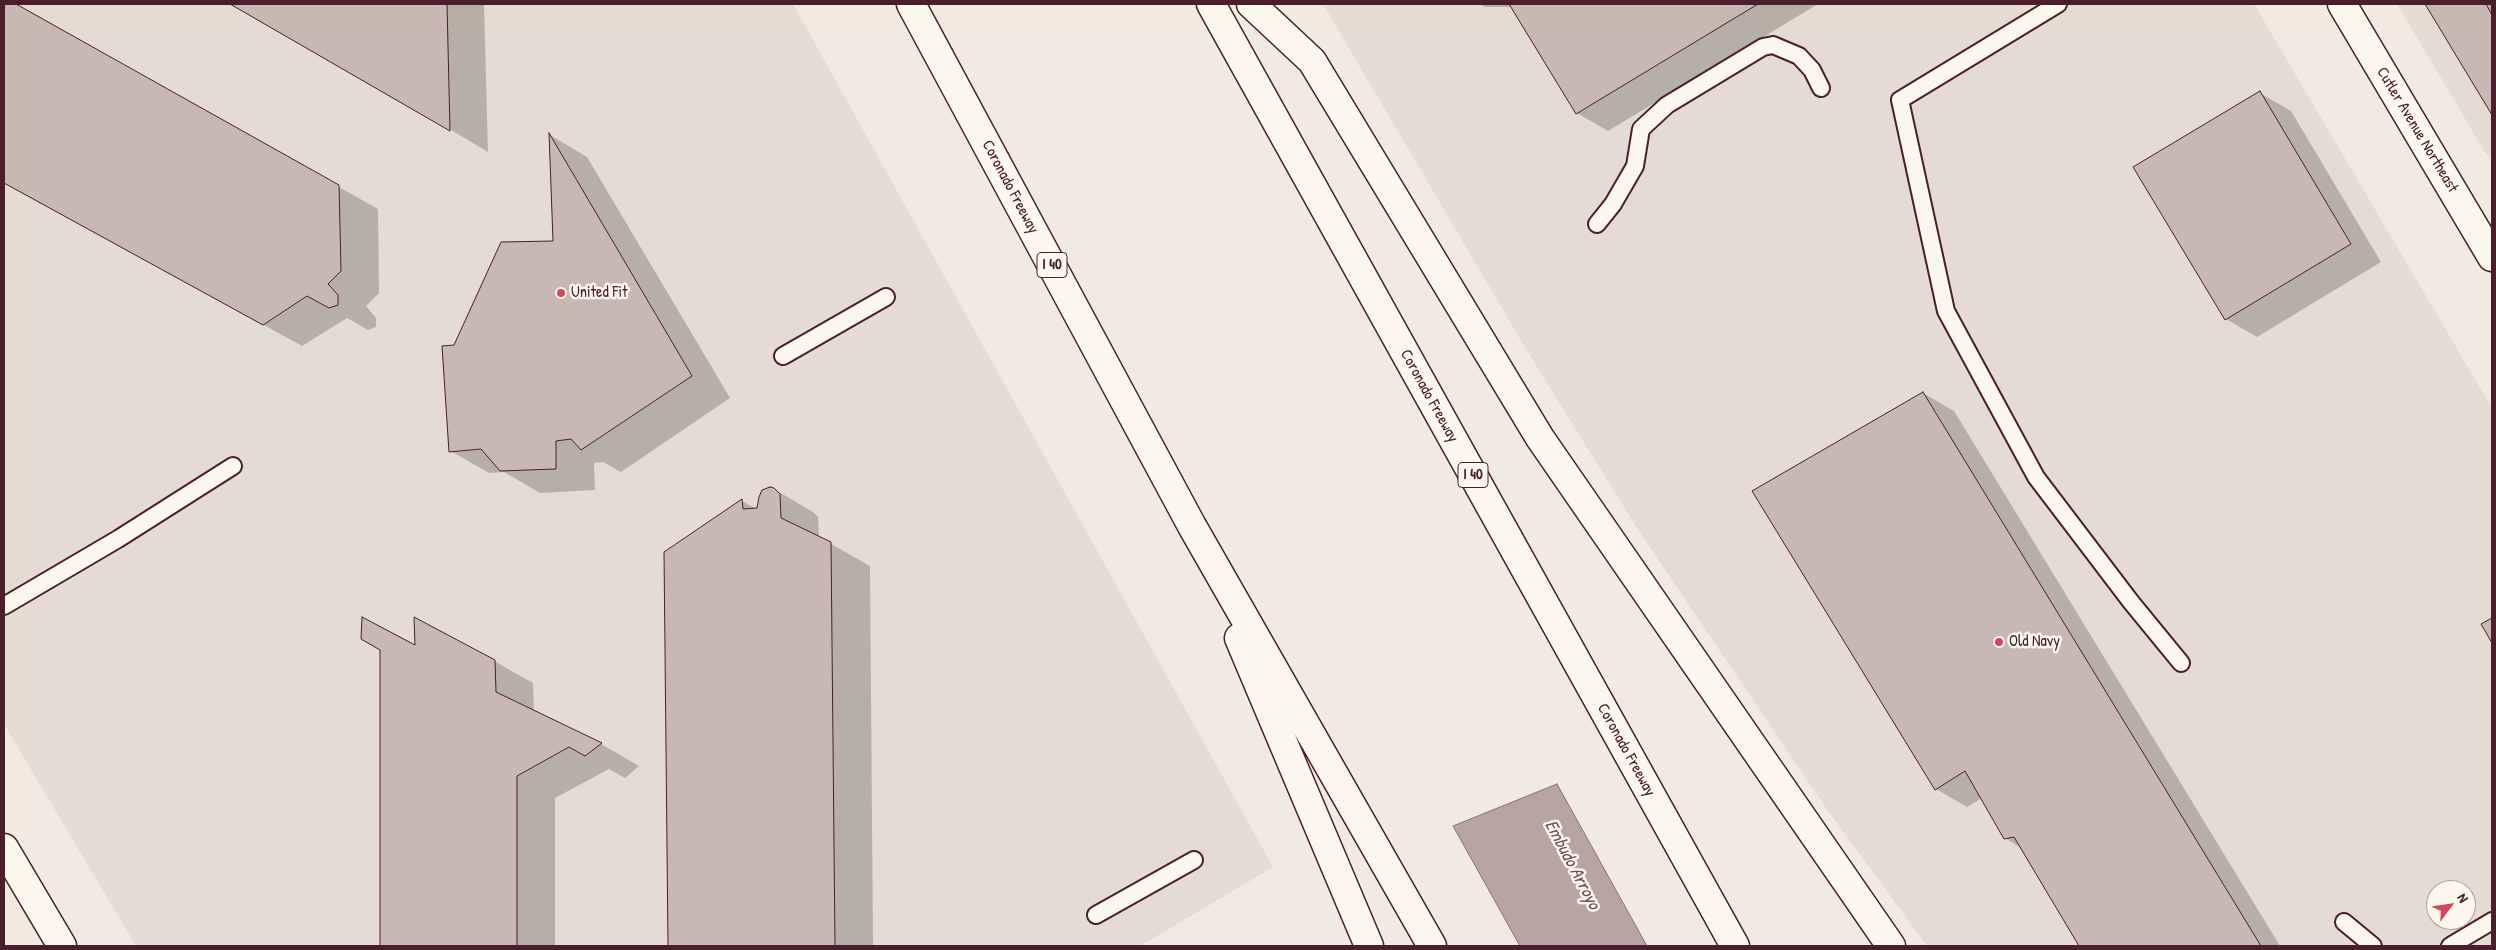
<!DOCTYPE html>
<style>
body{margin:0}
#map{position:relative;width:2496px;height:950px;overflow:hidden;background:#f0eae0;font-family:"Patrick Hand",sans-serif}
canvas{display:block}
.frame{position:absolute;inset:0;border:5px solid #4a1f2b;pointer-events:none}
.north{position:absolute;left:2426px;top:880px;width:50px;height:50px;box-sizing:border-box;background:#fbf7ec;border:1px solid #b4a19f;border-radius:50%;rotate:59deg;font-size:14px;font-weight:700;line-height:20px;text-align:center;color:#4a1f2b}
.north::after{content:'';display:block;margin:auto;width:18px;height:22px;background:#d1495b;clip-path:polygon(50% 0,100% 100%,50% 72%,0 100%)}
</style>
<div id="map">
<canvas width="2496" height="950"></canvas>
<div class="frame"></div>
<div class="north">N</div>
</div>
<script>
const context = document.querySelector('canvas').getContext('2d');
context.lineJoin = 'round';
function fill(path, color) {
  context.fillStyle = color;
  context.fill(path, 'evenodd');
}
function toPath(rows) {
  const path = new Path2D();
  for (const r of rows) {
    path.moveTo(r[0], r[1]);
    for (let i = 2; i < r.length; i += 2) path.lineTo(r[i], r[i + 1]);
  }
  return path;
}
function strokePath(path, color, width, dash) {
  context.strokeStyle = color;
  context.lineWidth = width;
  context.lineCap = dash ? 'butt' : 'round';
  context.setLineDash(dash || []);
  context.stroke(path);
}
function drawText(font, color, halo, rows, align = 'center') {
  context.font = font + ' "Patrick Hand",sans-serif';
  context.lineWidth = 5;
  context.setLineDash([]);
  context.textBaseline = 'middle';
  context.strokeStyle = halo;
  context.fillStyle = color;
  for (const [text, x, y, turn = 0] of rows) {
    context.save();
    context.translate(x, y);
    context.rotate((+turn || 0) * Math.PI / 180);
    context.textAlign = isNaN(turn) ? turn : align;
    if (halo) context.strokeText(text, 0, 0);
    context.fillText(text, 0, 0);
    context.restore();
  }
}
const built = toPath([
 [4,4,793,4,1273,867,1140,946,136,946,4,724],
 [1323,4,2254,4,2492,408,2492,946,1927,946,1826,808,1637,528,1529,354],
 [2436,890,2466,890,2466,920,2436,920],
 [2397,4,2492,4,2492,158,2486,154]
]);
const water = toPath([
 [1557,784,1647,946,1520,946,1453,826,1557,784]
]);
const shadow = toPath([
 [4,4,13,4,378,209,379,293,366,306,376,318,376,327,368,330,347,318,302,346,4,182],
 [233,4,484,4,488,152,451,130],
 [1479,4,1818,4,1608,131,1577,113,1512,7,1485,7],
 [2427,4,2492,4,2492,113],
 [2260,93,2291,111,2381,262,2257,337,2226,319],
 [550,135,587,157,730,398,621,472,603,462,594,463,595,490,540,493,504,472,489,473,451,451,455,346,554,242],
 [1923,393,1954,411,2280,946,2081,946,2023,849,2005,838,1982,798,1967,807,1936,789],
 [774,489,813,512,818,517,819,537,870,566,873,946,670,946,665,552,742,501,758,510],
 [416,647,494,661,533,683,534,711,601,744,639,766,625,778,609,769,555,798,555,946,381,946,381,650]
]);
const building = toPath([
 [4,4,16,4,339,185,341,271,328,284,338,295,338,305,329,308,307,296,263,325,4,183,4,4],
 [230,4,447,4,450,131,230,4],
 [1509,4,1758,4,1576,114,1509,4],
 [2425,4,2486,4,2492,15,2492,115,2425,4],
 [2260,91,2351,244,2225,320,2133,167,2260,91],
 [549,133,692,376,581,450,571,439,556,441,556,469,500,471,481,449,449,452,442,346,454,345,501,242,553,241,549,133],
 [1923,392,2261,946,2079,946,2014,837,2004,839,1965,771,1935,790,1752,491,1923,392],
 [770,487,774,488,780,494,781,518,831,542,835,946,668,946,664,552,742,499,743,509,757,508,759,497,762,490,770,487],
 [362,617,415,645,414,617,495,660,496,692,602,743,585,756,569,747,517,776,517,946,380,946,380,650,361,639,362,617],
 [2492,618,2492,643,2481,624,2492,618]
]);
const lane = toPath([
 [2058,4,1900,100,1946,311,2036,477,2131,602,2181,663],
 [1597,224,1613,204,1635,166,1641,129,1667,105,1763,47,1773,45,1799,56,1812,70,1821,88],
 [783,356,886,297],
 [4,606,118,539,233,466],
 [1096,915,1194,860],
 [2344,922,2373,946],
 [2450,946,2492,921]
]);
const secondary = toPath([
 [2342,4,2492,257],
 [4,848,62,946]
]);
const highway = toPath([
 [911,4,1192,526,1432,946],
 [1211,4,1735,946],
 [1251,4,1312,61,1540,438,1891,946],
 [1239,638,1369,946]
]);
const markers = [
 [561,293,5,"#d1495b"],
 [1999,642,5,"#d1495b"]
];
const shields = [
 [1052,265,30],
 [1473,475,30]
];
const shieldNames = [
 ["I 40",1052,265],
 ["I 40",1473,475]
];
const streetNames = [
 ["Cutler Avenue Northeast",2417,130,59],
 ["Coronado Freeway",1010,187,62],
 ["Coronado Freeway",1429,396,61],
 ["Coronado Freeway",1626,750,61]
];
const poiNames = [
 ["United Fit",571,293],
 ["Old Navy",2009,642]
];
const waterNames = [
 ["Embudo Arroyo",1572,865,62]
];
fill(built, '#e4dbd2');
fill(water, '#b8a4a2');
strokePath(water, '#8c6f72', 1);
fill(shadow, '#0003');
fill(building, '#c8b8b3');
strokePath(building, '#4a1f2b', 1);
strokePath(lane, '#4a1f2b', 20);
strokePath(secondary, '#4a1f2b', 31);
strokePath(highway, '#4a1f2b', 31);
strokePath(lane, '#fbf7ec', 16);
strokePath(secondary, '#fbf7ec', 28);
strokePath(highway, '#fbf7ec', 28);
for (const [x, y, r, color] of markers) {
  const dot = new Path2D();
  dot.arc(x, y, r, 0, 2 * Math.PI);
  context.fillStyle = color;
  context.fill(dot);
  strokePath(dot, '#fbf7ec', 2);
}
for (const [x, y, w] of shields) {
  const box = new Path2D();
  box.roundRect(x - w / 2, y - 12.5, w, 25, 4);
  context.fillStyle = '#fbf7ec';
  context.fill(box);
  strokePath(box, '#4a1f2b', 1);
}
drawText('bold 15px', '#4a1f2b', null, shieldNames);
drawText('16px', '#4a1f2b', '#fbf7ec', streetNames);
drawText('16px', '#4a1f2b', '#fbf7ec', poiNames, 'left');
drawText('italic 18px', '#704e55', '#fbf7ec', waterNames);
</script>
